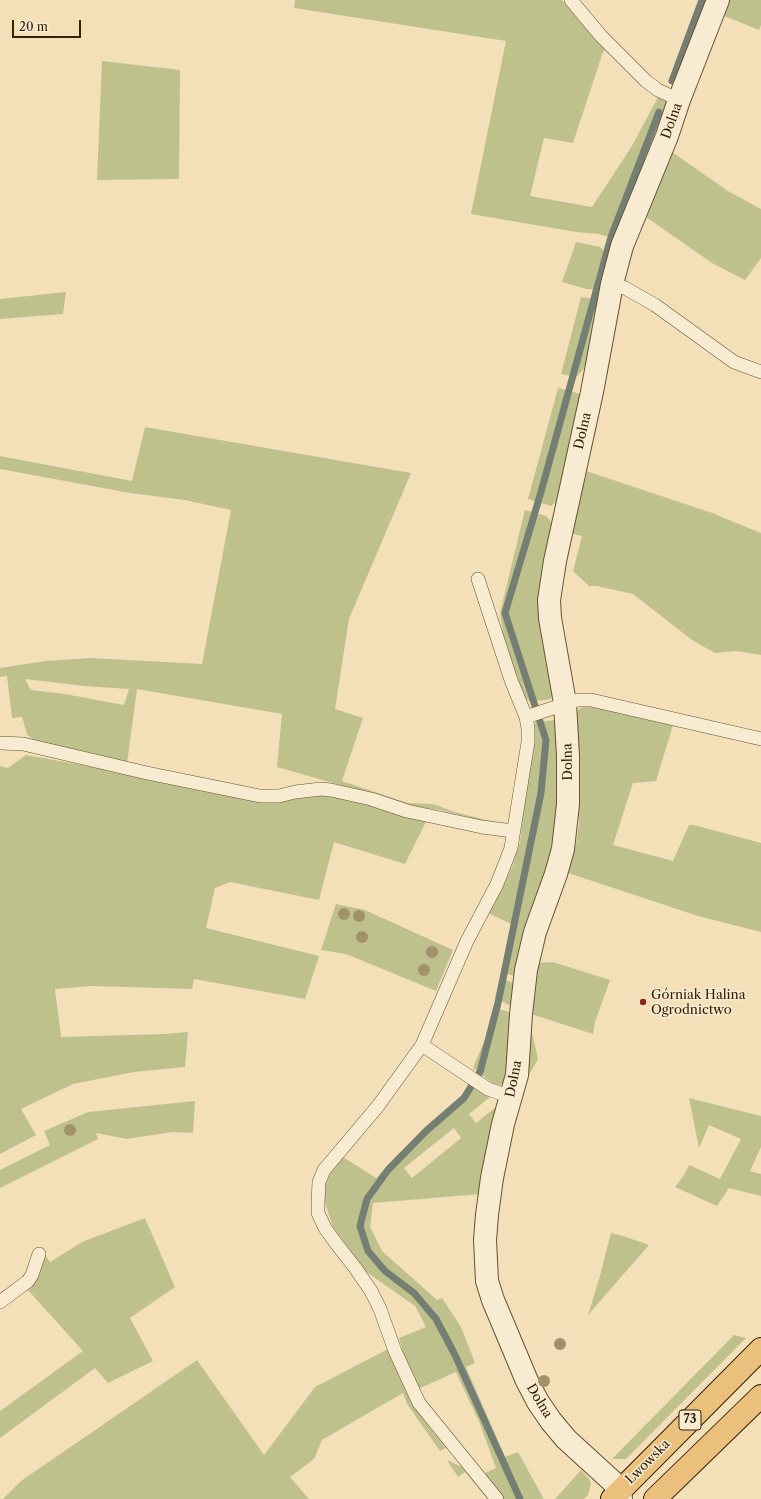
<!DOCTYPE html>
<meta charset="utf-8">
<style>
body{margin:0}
#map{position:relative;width:761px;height:1499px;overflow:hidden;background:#f3e0b9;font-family:"Libre Caslon Text",serif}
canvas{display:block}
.scale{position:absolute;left:12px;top:20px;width:69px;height:18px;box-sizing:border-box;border:2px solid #352205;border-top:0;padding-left:5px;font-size:12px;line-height:14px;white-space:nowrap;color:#352205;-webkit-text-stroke:3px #f7ebd2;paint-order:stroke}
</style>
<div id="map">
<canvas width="761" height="1499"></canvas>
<div class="scale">20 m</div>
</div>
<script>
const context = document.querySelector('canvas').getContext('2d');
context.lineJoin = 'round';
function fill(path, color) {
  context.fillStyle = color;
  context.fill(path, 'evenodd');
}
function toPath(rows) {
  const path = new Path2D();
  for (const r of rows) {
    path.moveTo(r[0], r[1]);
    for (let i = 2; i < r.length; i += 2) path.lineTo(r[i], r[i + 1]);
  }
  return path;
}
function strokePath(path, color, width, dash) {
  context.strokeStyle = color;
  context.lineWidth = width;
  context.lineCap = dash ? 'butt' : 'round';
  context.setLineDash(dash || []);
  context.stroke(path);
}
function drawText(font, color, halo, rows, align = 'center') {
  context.font = font + ' "Libre Caslon Text",serif';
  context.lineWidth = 3;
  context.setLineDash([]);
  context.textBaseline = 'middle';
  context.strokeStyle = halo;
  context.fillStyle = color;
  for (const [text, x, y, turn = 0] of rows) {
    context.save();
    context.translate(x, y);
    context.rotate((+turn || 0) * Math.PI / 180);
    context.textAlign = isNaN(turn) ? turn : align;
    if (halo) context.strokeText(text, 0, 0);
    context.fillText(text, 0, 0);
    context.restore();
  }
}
const green = toPath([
 [295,0,562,0,605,49,602,55,573,143,544,138,530,196,592,207,632,146,658,97,670,102,620,236,605,236,599,234,576,232,471,214,506,41,294,8],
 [722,0,761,0,761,25,759,30,717,13],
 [102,61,180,70,179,179,97,180],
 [669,150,728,191,761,209,761,258,745,280,712,263,646,217],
 [576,242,600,247,613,258,605,290,586,289,562,282],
 [66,292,63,314,0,319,0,299],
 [581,297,601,300,592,353,582,371,576,377,561,374],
 [558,388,584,395,560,496,555,503,551,506,528,499],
 [145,427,411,473,349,619,335,709,363,718,342,781,408,803,433,804,455,812,506,825,504,826,440,810,413,806,277,767,282,714,137,689,127,764,40,743,32,739,27,734,22,717,12,718,7,676,0,677,0,668,45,661,91,658,202,664,231,510,185,500,130,493,0,469,0,456,132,481],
 [25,679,84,686,129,689,124,705,65,694,31,690],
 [580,469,712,513,761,533,761,655,736,651,715,653,692,640,633,594,597,586,589,586,573,571,582,536,565,532],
 [525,510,546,516,550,520,552,526,553,698,546,700,530,701,526,699,516,679,503,634,500,613],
 [594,705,673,725,656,781,633,783,613,845,673,861,689,825,694,825,761,843,761,932,698,916,568,873,576,844,579,824,576,714,580,708,586,706],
 [555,720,560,724,560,832,518,977,501,972,511,924,488,913,503,887,512,867,520,842,533,729,536,722],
 [26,755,126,773,250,800,321,793,428,818,405,864,334,842,319,900,230,882,215,888,206,928,319,956,305,999,194,979,192,989,91,986,55,989,61,1037,164,1034,188,1032,185,1067,134,1072,73,1084,21,1109,36,1135,0,1154,0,766,8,768],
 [336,904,365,910,453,950,436,991,346,954,321,950],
 [553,962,610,980,595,1022,593,1034,531,1014,530,1024,538,1059,521,1089,537,963],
 [500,978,516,984,513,1007,495,998],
 [493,1007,512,1013,515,1032,504,1084,498,1085,493,1084,473,1068,485,1039],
 [470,1082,490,1097,469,1114,476,1123,496,1107,499,1114,481,1194,373,1203,370,1227,382,1251,437,1300,442,1298,461,1327,475,1363,466,1367,505,1457,518,1452,544,1499,503,1499,485,1473,496,1468,480,1424,456,1372,418,1389,407,1366,399,1338,426,1327,415,1306,365,1271,333,1227,323,1197,326,1184,331,1172,343,1157,376,1178,393,1159,430,1124,460,1098],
 [454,1128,461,1138,412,1178,404,1168],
 [689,1098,761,1116,761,1147,750,1171,761,1174,761,1196,729,1188,717,1206,675,1187,684,1175,689,1165,720,1179,741,1139,709,1125,699,1148],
 [195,1101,193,1133,172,1132,127,1139,96,1133,98,1139,0,1188,0,1170,50,1145,44,1131,88,1112],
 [145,1218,175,1287,130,1318,153,1361,108,1383,95,1368,0,1438,0,1411,83,1351,27,1289,45,1255,50,1262,82,1242],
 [611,1233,626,1237,649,1245,588,1315,600,1276],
 [734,1335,746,1338,626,1459,612,1459],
 [388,1349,408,1395,424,1421,446,1448,440,1451,407,1404,403,1393,322,1440,314,1459,290,1477,309,1499,3,1499,21,1481,197,1360,264,1455,315,1387],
 [447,1460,469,1470,490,1499,487,1499,465,1472,458,1477],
 [581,1470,589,1479,591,1483,588,1495,584,1499,555,1499]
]);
const stream = toPath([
 [672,81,702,0],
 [520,1499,455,1355,436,1319,414,1293,385,1271,368,1251,360,1226,367,1199,388,1170,426,1131,464,1098,480,1072,498,1003,541,793,546,740,505,613,541,492,611,237,659,112]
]);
const lane = toPath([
 [571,0,601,36,646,81,658,90,679,100],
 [612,284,625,288,655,305,734,362,761,372],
 [478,579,511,680,526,717,528,728,528,742,511,848,497,884,467,941,422,1045,378,1106,324,1170,319,1182,318,1203,318,1213,325,1228,335,1242,356,1269,371,1291,380,1309,395,1351,419,1403,497,1499],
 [526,717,577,700,591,700,761,739],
 [2,743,23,744,147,773,260,796,279,796,295,792,321,789,331,790,371,799,407,811,482,827,513,831],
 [422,1045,488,1089,511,1097],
 [0,1302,28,1281,32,1275,39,1254]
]);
const street = toPath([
 [621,1499,620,1491,612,1481,566,1439,551,1421,538,1402,527,1381,493,1300,487,1281,485,1240,487,1215,492,1178,503,1124,517,1075,521,1014,526,970,535,932,556,874,563,849,568,804,568,756,565,703,550,618,549,600,555,561,592,392,612,284,622,246,667,136,679,100,718,0]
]);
const primary = toPath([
 [612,1499,761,1349],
 [655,1499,761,1396]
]);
const trees = [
 [344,914],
 [359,916],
 [362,937],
 [432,952],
 [424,970],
 [70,1130],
 [560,1344],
 [544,1381]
];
const markers = [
 [643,1002,4,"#8f2418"]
];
const shields = [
 [690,1420,22]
];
const shieldNames = [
 ["73",690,1420]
];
const streetNames = [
 ["Dolna",672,121,-70],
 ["Dolna",583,431,-77],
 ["Dolna",568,762,-91],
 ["Dolna",514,1079,-79],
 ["Dolna",539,1401,59],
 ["Lwowska",648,1462,-45]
];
const poiNames = [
 ["Górniak Halina",651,995],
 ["Ogrodnictwo",651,1010]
];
fill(green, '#bfc18c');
strokePath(stream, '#757e72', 7);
strokePath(lane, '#645232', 14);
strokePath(street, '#645232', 24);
strokePath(primary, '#352205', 24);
strokePath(lane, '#f7ebd2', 13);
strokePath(street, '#f7ebd2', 22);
strokePath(primary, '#eac07c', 22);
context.fillStyle = '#a1926d';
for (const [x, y] of trees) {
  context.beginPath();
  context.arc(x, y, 6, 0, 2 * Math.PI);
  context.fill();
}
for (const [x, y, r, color] of markers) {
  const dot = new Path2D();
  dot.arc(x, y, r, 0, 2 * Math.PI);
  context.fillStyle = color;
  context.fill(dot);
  strokePath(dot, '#f7ebd2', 1.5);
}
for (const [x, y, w] of shields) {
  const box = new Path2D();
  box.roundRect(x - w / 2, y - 10, w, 20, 3);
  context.fillStyle = '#f7ebd2';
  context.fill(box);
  strokePath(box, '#352205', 1);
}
drawText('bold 12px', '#352205', null, shieldNames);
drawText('13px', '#352205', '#f7ebd2', streetNames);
drawText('13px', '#352205', '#f7ebd2', poiNames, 'left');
</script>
